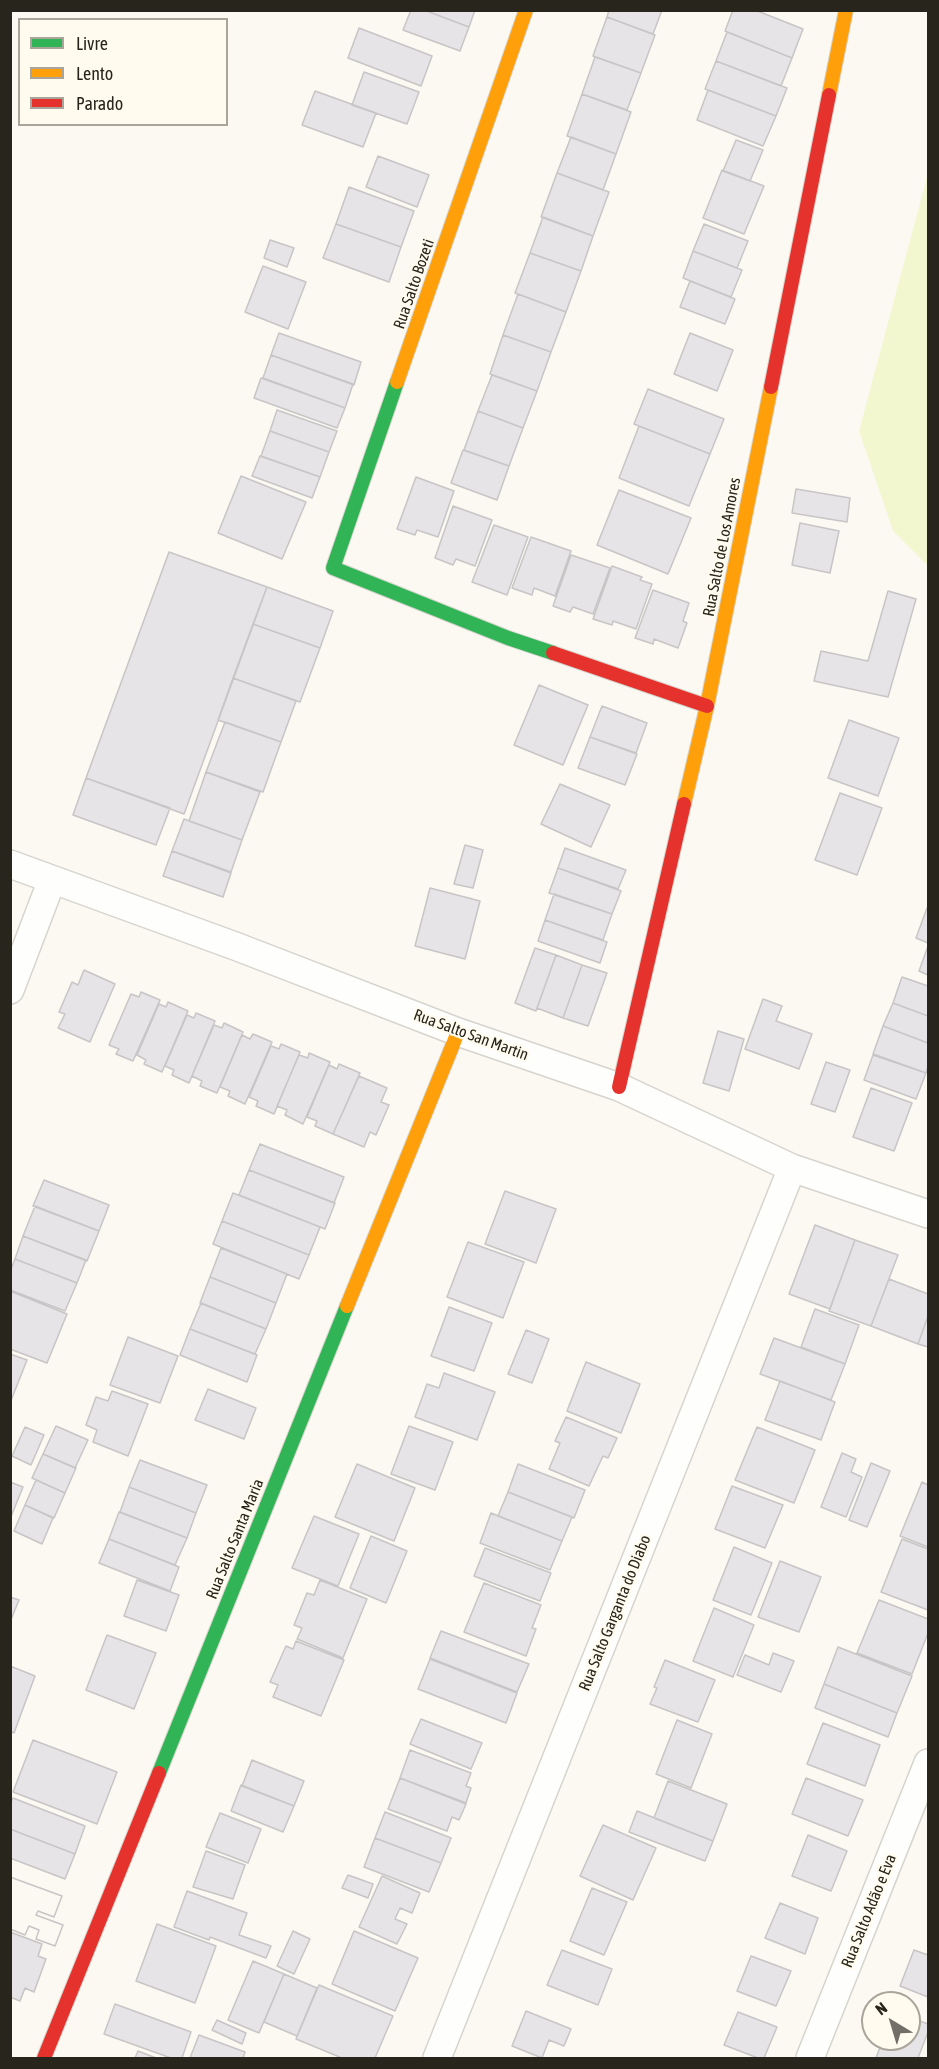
<!DOCTYPE html>
<meta charset="utf-8">
<style>
body{margin:0}
#map{position:relative;width:939px;height:2069px;overflow:hidden;background:#fbf9f2;font-family:"Asap Condensed",sans-serif}
canvas{display:block}
.frame{position:absolute;inset:0;border:12px solid #27251c;pointer-events:none}
.legend{position:absolute;left:18px;top:18px;width:210px;height:108px;box-sizing:border-box;background:#fffbee;border:2px solid #a9a59a;margin:0;padding:8px 10px;list-style:none;font-size:18px;color:#27251c}
.legend li{display:flex;align-items:center;gap:12px;height:30px}
.legend b{width:30px;border:2px solid #a9a59a}
.north{position:absolute;left:861px;top:1991px;width:60px;height:60px;box-sizing:border-box;background:#fffbee;border:2px solid #a9a59a;border-radius:50%;rotate:322deg;font-size:16px;font-weight:700;line-height:24px;text-align:center;color:#27251c}
.north::after{content:'';display:block;margin:auto;width:21px;height:27px;background:#716f67;clip-path:polygon(50% 0,100% 100%,50% 72%,0 100%)}
</style>
<div id="map">
<canvas width="939" height="2069"></canvas>
<div class="frame"></div>
<ul class="legend">
<li><b style="height:8px;background:#30b455"></b>Livre</li>
<li><b style="height:8px;background:#ff9f0a"></b>Lento</li>
<li><b style="height:8px;background:#e5322d"></b>Parado</li>
</ul>
<div class="north">N</div>
</div>
<script>
const context = document.querySelector('canvas').getContext('2d');
context.lineJoin = 'round';
function fill(path, color) {
  context.fillStyle = color;
  context.fill(path, 'evenodd');
}
function toPath(rows) {
  const path = new Path2D();
  for (const r of rows) {
    path.moveTo(r[0], r[1]);
    for (let i = 2; i < r.length; i += 2) path.lineTo(r[i], r[i + 1]);
  }
  return path;
}
function strokePath(path, color, width, dash) {
  context.strokeStyle = color;
  context.lineWidth = width;
  context.lineCap = dash ? 'butt' : 'round';
  context.setLineDash(dash || []);
  context.stroke(path);
}
function drawText(font, color, halo, rows, align = 'center') {
  context.font = font + ' "Asap Condensed",sans-serif';
  context.lineWidth = 4.5;
  context.setLineDash([]);
  context.textBaseline = 'middle';
  context.strokeStyle = halo;
  context.fillStyle = color;
  for (const [text, x, y, turn = 0] of rows) {
    context.save();
    context.translate(x, y);
    context.rotate((+turn || 0) * Math.PI / 180);
    context.textAlign = isNaN(turn) ? turn : align;
    if (halo) context.strokeText(text, 0, 0);
    context.fillText(text, 0, 0);
    context.restore();
  }
}
const green = toPath([
 [928,173,928,566,893,531,859,431]
]);
const building = toPath([
 [411,10,424,10,469,27,460,51,403,30,411,10],
 [424,10,475,10,469,27,424,10],
 [609,10,662,10,653,34,607,17,609,10],
 [733,10,755,10,803,29,792,58,725,31,733,10],
 [607,17,655,35,641,73,593,56,607,17],
 [359,28,432,56,421,86,348,58,359,28],
 [727,32,792,58,781,86,716,61,727,32],
 [595,57,641,73,627,110,582,94,595,57],
 [716,61,787,88,776,116,705,89,716,61],
 [364,72,419,92,407,124,352,105,364,72],
 [708,90,776,116,763,146,697,120,708,90],
 [315,91,376,113,363,147,302,125,315,91],
 [582,94,631,112,616,154,567,136,582,94],
 [571,137,616,154,603,190,557,173,571,137],
 [736,140,763,150,750,181,723,171,736,140],
 [378,156,429,175,417,207,366,187,378,156],
 [722,170,764,186,744,234,703,218,722,170],
 [557,173,609,192,593,236,541,217,557,173],
 [349,187,414,211,401,247,336,224,349,187],
 [543,217,593,236,581,271,530,253,543,217],
 [336,224,401,247,389,282,323,258,336,224],
 [704,224,748,241,737,268,693,251,704,224],
 [270,240,294,248,287,267,264,258,270,240],
 [693,251,742,270,731,297,683,278,693,251],
 [530,253,581,271,566,312,515,293,530,253],
 [263,266,306,282,288,329,245,312,263,266],
 [690,281,735,299,725,324,680,307,690,281],
 [518,294,566,312,551,352,503,335,518,294],
 [279,333,361,362,354,385,271,355,279,333],
 [690,333,733,350,717,391,674,374,690,333],
 [503,335,551,352,537,391,490,374,503,335],
 [271,355,353,384,345,408,263,378,271,355],
 [492,375,537,391,523,428,478,411,492,375],
 [261,378,345,408,337,428,254,398,261,378],
 [648,389,724,419,710,454,634,424,648,389],
 [277,410,337,431,329,452,270,431,277,410],
 [478,411,523,428,509,466,464,450,478,411],
 [639,426,710,454,689,506,619,478,639,426],
 [270,431,329,452,320,477,261,456,270,431],
 [463,450,509,466,497,500,451,483,463,450],
 [260,456,320,477,312,498,252,476,260,456],
 [241,476,306,502,282,559,218,533,241,476],
 [416,477,454,491,438,537,417,530,415,535,397,529,416,477],
 [796,489,850,498,847,522,792,513,796,489],
 [619,490,691,518,668,574,597,545,619,490],
 [453,506,492,520,475,566,456,559,453,565,435,558,453,506],
 [800,523,839,531,830,573,792,565,800,523],
 [494,525,528,537,507,595,472,582,494,525],
 [531,537,571,551,555,596,534,588,532,595,512,588,531,537],
 [169,552,267,587,184,814,86,778,169,552],
 [571,555,610,568,593,614,573,607,570,612,553,606,571,555],
 [612,566,642,577,640,580,652,584,636,629,613,621,612,625,593,619,612,566],
 [267,587,333,611,320,648,253,624,267,587],
 [653,590,689,603,683,621,687,623,678,648,654,639,653,644,635,638,653,590],
 [888,591,916,599,888,697,814,681,821,651,868,661,888,591],
 [253,624,320,648,300,702,233,678,253,624],
 [233,678,296,701,281,742,218,720,233,678],
 [539,685,588,705,563,765,514,745,539,685],
 [602,706,647,723,636,753,590,737,602,706],
 [849,720,899,738,878,796,828,778,849,720],
 [225,722,281,742,263,792,206,772,225,722],
 [590,737,637,754,625,785,578,768,590,737],
 [206,772,260,792,242,840,189,821,206,772],
 [86,778,170,808,156,845,73,815,86,778],
 [560,784,610,805,591,847,541,824,560,784],
 [840,793,882,808,857,875,815,860,840,793],
 [184,819,242,840,231,872,172,851,184,819],
 [465,845,483,850,473,888,454,884,465,845],
 [565,848,626,870,618,889,558,868,565,848],
 [172,851,231,873,223,897,163,876,172,851],
 [558,868,621,891,612,914,549,893,558,868],
 [430,888,480,901,465,959,415,946,430,888],
 [554,894,612,914,603,940,545,920,554,894],
 [927,908,928,908,928,943,916,938,927,908],
 [545,920,607,942,600,963,538,941,545,920],
 [928,946,928,975,919,971,928,946],
 [535,948,556,955,536,1011,515,1003,535,948],
 [556,955,582,965,563,1018,537,1008,556,955],
 [582,965,607,973,588,1026,563,1018,582,965],
 [84,970,115,984,90,1042,58,1028,65,1014,59,1012,72,982,78,985,84,970],
 [902,977,928,986,928,1016,893,1003,902,977],
 [141,992,160,1000,133,1061,116,1054,119,1049,109,1045,131,994,139,997,141,992],
 [763,999,782,1006,776,1021,812,1034,799,1069,745,1049,763,999],
 [168,1002,188,1011,162,1072,144,1064,146,1060,137,1055,159,1004,166,1007,168,1002],
 [893,1003,928,1016,928,1043,883,1026,893,1003],
 [196,1013,215,1021,189,1083,172,1075,174,1070,165,1066,187,1015,194,1018,196,1013],
 [224,1023,243,1032,217,1093,200,1086,202,1081,192,1076,214,1025,222,1028,224,1023],
 [883,1026,928,1043,928,1066,926,1073,873,1054,883,1026],
 [718,1031,744,1039,729,1091,703,1083,718,1031],
 [253,1034,272,1042,245,1104,228,1096,230,1091,220,1087,242,1035,250,1039,253,1034],
 [281,1044,300,1052,274,1114,256,1106,258,1101,249,1097,271,1046,279,1049,281,1044],
 [309,1053,330,1062,303,1124,285,1115,287,1110,277,1106,299,1055,308,1058,309,1053],
 [873,1055,926,1073,916,1099,864,1080,873,1055],
 [826,1062,850,1070,835,1112,811,1104,826,1062],
 [339,1064,360,1073,333,1134,315,1126,317,1121,307,1117,329,1065,337,1069,339,1064],
 [359,1076,387,1088,381,1102,389,1105,376,1135,370,1132,364,1147,333,1134,359,1076],
 [871,1088,912,1103,894,1151,853,1137,871,1088],
 [260,1144,344,1177,334,1203,249,1170,260,1144],
 [249,1170,335,1203,325,1229,239,1195,249,1170],
 [44,1180,109,1205,99,1231,33,1206,44,1180],
 [505,1191,556,1209,536,1263,485,1244,505,1191],
 [233,1193,320,1227,309,1255,222,1221,233,1193],
 [35,1206,99,1231,87,1261,23,1236,35,1206],
 [222,1221,309,1255,299,1279,213,1244,222,1221],
 [815,1225,855,1240,830,1309,789,1294,815,1225],
 [23,1236,86,1260,77,1283,15,1259,23,1236],
 [855,1240,898,1255,871,1326,829,1311,855,1240],
 [468,1242,524,1262,503,1318,447,1297,468,1242],
 [221,1248,287,1274,276,1303,210,1277,221,1248],
 [15,1259,77,1283,65,1311,10,1290,10,1272,15,1259],
 [210,1277,276,1303,266,1329,200,1303,210,1277],
 [889,1279,928,1294,928,1316,918,1344,871,1326,889,1279],
 [10,1291,67,1314,47,1363,10,1349,10,1291],
 [201,1303,266,1329,255,1354,190,1329,201,1303],
 [449,1307,492,1323,474,1371,431,1356,449,1307],
 [815,1309,859,1325,845,1364,801,1347,815,1309],
 [928,1316,928,1347,918,1344,928,1316],
 [190,1329,257,1355,247,1382,180,1355,190,1329],
 [526,1330,549,1339,532,1383,508,1374,526,1330],
 [128,1337,178,1356,160,1403,110,1385,128,1337],
 [774,1338,845,1364,831,1400,760,1374,774,1338],
 [10,1354,27,1360,10,1403,10,1354],
 [586,1362,640,1384,621,1433,567,1411,586,1362],
 [444,1373,495,1392,477,1440,415,1417,427,1384,439,1388,444,1373],
 [780,1381,835,1402,821,1440,765,1420,780,1381],
 [208,1389,256,1408,244,1439,195,1420,208,1389],
 [112,1391,148,1404,128,1456,93,1442,97,1430,86,1425,96,1397,108,1401,112,1391],
 [566,1417,617,1438,608,1458,603,1456,589,1486,549,1469,560,1443,555,1441,566,1417],
 [56,1426,88,1440,75,1468,43,1454,56,1426],
 [409,1426,453,1442,435,1490,391,1474,409,1426],
 [25,1427,44,1435,31,1465,12,1456,25,1427],
 [757,1427,815,1450,794,1503,735,1480,757,1427],
 [842,1453,856,1459,851,1472,862,1477,846,1517,821,1507,842,1453],
 [43,1454,76,1468,65,1493,32,1478,43,1454],
 [140,1460,207,1485,196,1513,129,1487,140,1460],
 [871,1463,890,1471,867,1527,849,1520,871,1463],
 [357,1464,415,1488,394,1541,335,1517,357,1464],
 [518,1464,585,1490,574,1518,508,1492,518,1464],
 [36,1480,65,1493,54,1518,25,1505,36,1480],
 [10,1482,23,1487,10,1519,10,1482],
 [922,1482,928,1485,928,1547,900,1536,922,1482],
 [732,1486,783,1505,765,1548,715,1529,732,1486],
 [129,1487,196,1513,187,1538,120,1512,129,1487],
 [508,1492,572,1517,562,1541,498,1516,508,1492],
 [25,1505,53,1518,42,1544,14,1531,25,1505],
 [119,1512,187,1538,175,1565,109,1539,119,1512],
 [491,1513,562,1541,550,1570,480,1543,491,1513],
 [314,1516,359,1534,338,1586,292,1568,314,1516],
 [371,1536,407,1551,386,1603,350,1588,371,1536],
 [109,1539,179,1567,170,1591,99,1563,109,1539],
 [902,1539,928,1549,928,1610,881,1592,902,1539],
 [734,1547,772,1563,751,1615,713,1600,734,1547],
 [485,1548,551,1573,540,1601,474,1576,485,1548],
 [780,1561,821,1577,799,1632,758,1617,780,1561],
 [137,1580,179,1595,166,1631,124,1616,137,1580],
 [320,1580,367,1599,343,1658,297,1639,302,1628,294,1625,307,1593,314,1595,320,1580],
 [484,1583,541,1605,532,1628,536,1629,526,1656,464,1632,484,1583],
 [10,1597,19,1600,10,1622,10,1597],
 [879,1600,928,1619,928,1633,912,1674,857,1653,879,1600],
 [714,1608,754,1625,733,1677,693,1661,714,1608],
 [441,1631,529,1664,517,1692,430,1658,441,1631],
 [107,1635,156,1653,134,1709,86,1690,107,1635],
 [296,1641,344,1660,321,1716,273,1697,278,1685,270,1682,286,1646,293,1649,296,1641],
 [838,1647,912,1676,897,1713,824,1684,838,1647],
 [773,1653,794,1661,781,1692,737,1675,745,1655,769,1665,773,1653],
 [430,1659,517,1693,506,1723,418,1689,430,1659],
 [665,1660,715,1680,698,1722,650,1704,657,1688,654,1687,665,1660],
 [10,1666,35,1676,14,1733,10,1731,10,1666],
 [824,1684,897,1713,888,1737,815,1708,824,1684],
 [421,1719,482,1743,471,1769,410,1744,421,1719],
 [677,1720,712,1734,691,1788,656,1774,677,1720],
 [823,1723,880,1745,865,1786,807,1764,823,1723],
 [33,1740,117,1772,97,1824,13,1792,33,1740],
 [410,1750,471,1773,466,1786,471,1788,466,1803,400,1778,410,1750],
 [252,1760,304,1781,294,1806,242,1786,252,1760],
 [400,1778,466,1804,459,1820,452,1817,447,1831,388,1809,400,1778],
 [806,1778,863,1800,848,1836,792,1814,806,1778],
 [668,1781,727,1804,713,1841,654,1818,668,1781],
 [241,1785,294,1806,283,1832,231,1811,241,1785],
 [13,1798,85,1826,75,1854,10,1829,10,1804,13,1798],
 [637,1811,713,1841,705,1861,629,1832,637,1811],
 [385,1812,451,1838,441,1863,375,1838,385,1812],
 [220,1813,261,1829,248,1863,206,1847,220,1813],
 [603,1825,656,1848,633,1900,580,1876,603,1825],
 [10,1829,75,1854,65,1879,10,1858,10,1829],
 [808,1835,847,1851,831,1891,792,1876,808,1835],
 [375,1838,441,1863,429,1892,364,1867,375,1838],
 [206,1851,245,1865,233,1899,193,1887,206,1851],
 [348,1875,373,1884,368,1898,342,1888,348,1875],
 [382,1876,420,1893,412,1913,400,1908,395,1919,407,1924,397,1944,359,1927,382,1876],
 [10,1877,62,1896,54,1917,38,1911,36,1915,63,1925,55,1946,36,1939,39,1930,29,1926,25,1935,10,1929,10,1877],
 [10,1877,62,1896,54,1917,38,1911,36,1915,63,1925,55,1946,36,1939,39,1930,29,1926,25,1935,10,1929,10,1877],
 [592,1888,627,1902,604,1955,570,1941,592,1888],
 [187,1891,247,1913,239,1935,271,1946,266,1958,210,1937,209,1940,174,1927,187,1891],
 [780,1903,818,1918,805,1954,765,1938,780,1903],
 [157,1924,216,1946,195,2003,136,1981,157,1924],
 [293,1931,310,1939,294,1974,277,1966,293,1931],
 [354,1931,418,1958,395,2011,332,1984,354,1931],
 [10,1932,42,1944,38,1956,46,1959,34,1992,25,1988,20,2001,10,1997,10,1932],
 [562,1950,612,1969,598,2005,547,1985,562,1950],
 [914,1950,928,1955,928,1997,900,1986,914,1950],
 [751,1956,791,1971,776,2006,737,1991,751,1956],
 [253,1961,284,1974,259,2033,228,2020,253,1961],
 [284,1974,317,1988,297,2036,264,2022,284,1974],
 [319,1985,393,2016,375,2058,342,2058,296,2039,319,1985],
 [115,2004,191,2032,182,2058,171,2058,104,2034,115,2004],
 [526,2011,571,2029,564,2046,549,2040,542,2058,512,2046,526,2011],
 [738,2012,777,2027,764,2058,758,2058,724,2045,738,2012],
 [909,2017,928,2024,928,2032,918,2058,876,2058,883,2039,909,2039,909,2017],
 [217,2020,246,2033,242,2044,212,2030,217,2020],
 [199,2035,245,2052,243,2058,190,2058,199,2035],
 [138,2051,156,2058,135,2058,138,2051]
]);
const street = toPath([
 [10,864,235,946,458,1032,619,1087,792,1168,928,1214],
 [10,990,52,880],
 [437,2058,792,1168],
 [810,2058,928,1763]
]);
const fast = toPath([
 [397,382,333,568,508,638,553,653],
 [159,1773,347,1306]
]);
const slow = toPath([
 [829,95,846,10],
 [397,382,526,10],
 [684,804,707,706,771,387],
 [347,1306,458,1032]
]);
const jam = toPath([
 [771,387,829,95],
 [553,653,707,706],
 [619,1087,684,804],
 [44,2058,159,1773]
]);
const streetNames = [
 ["Rua Salto Bozeti",414,284,-71],
 ["Rua Salto de Los Amores",722,547,-79],
 ["Rua Salto San Martin",471,1035,20],
 ["Rua Salto Santa Maria",235,1539,-68],
 ["Rua Salto Garganta do Diabo",615,1613,-68],
 ["Rua Salto Adão e Eva",869,1911,-68]
];
fill(green, '#f3f7d0');
fill(building, '#e7e4e7');
strokePath(building, '#c7c5c5', 1.5);
strokePath(street, '#d6d4cd', 30);
strokePath(fast, '#d6d4cd', 16);
strokePath(slow, '#d6d4cd', 16);
strokePath(jam, '#d6d4cd', 16);
strokePath(street, '#fefefd', 27);
strokePath(fast, '#30b455', 14);
strokePath(slow, '#ff9f0a', 14);
strokePath(jam, '#e5322d', 14);
drawText('16px', '#27251c', '#fffbee', streetNames);
</script>
